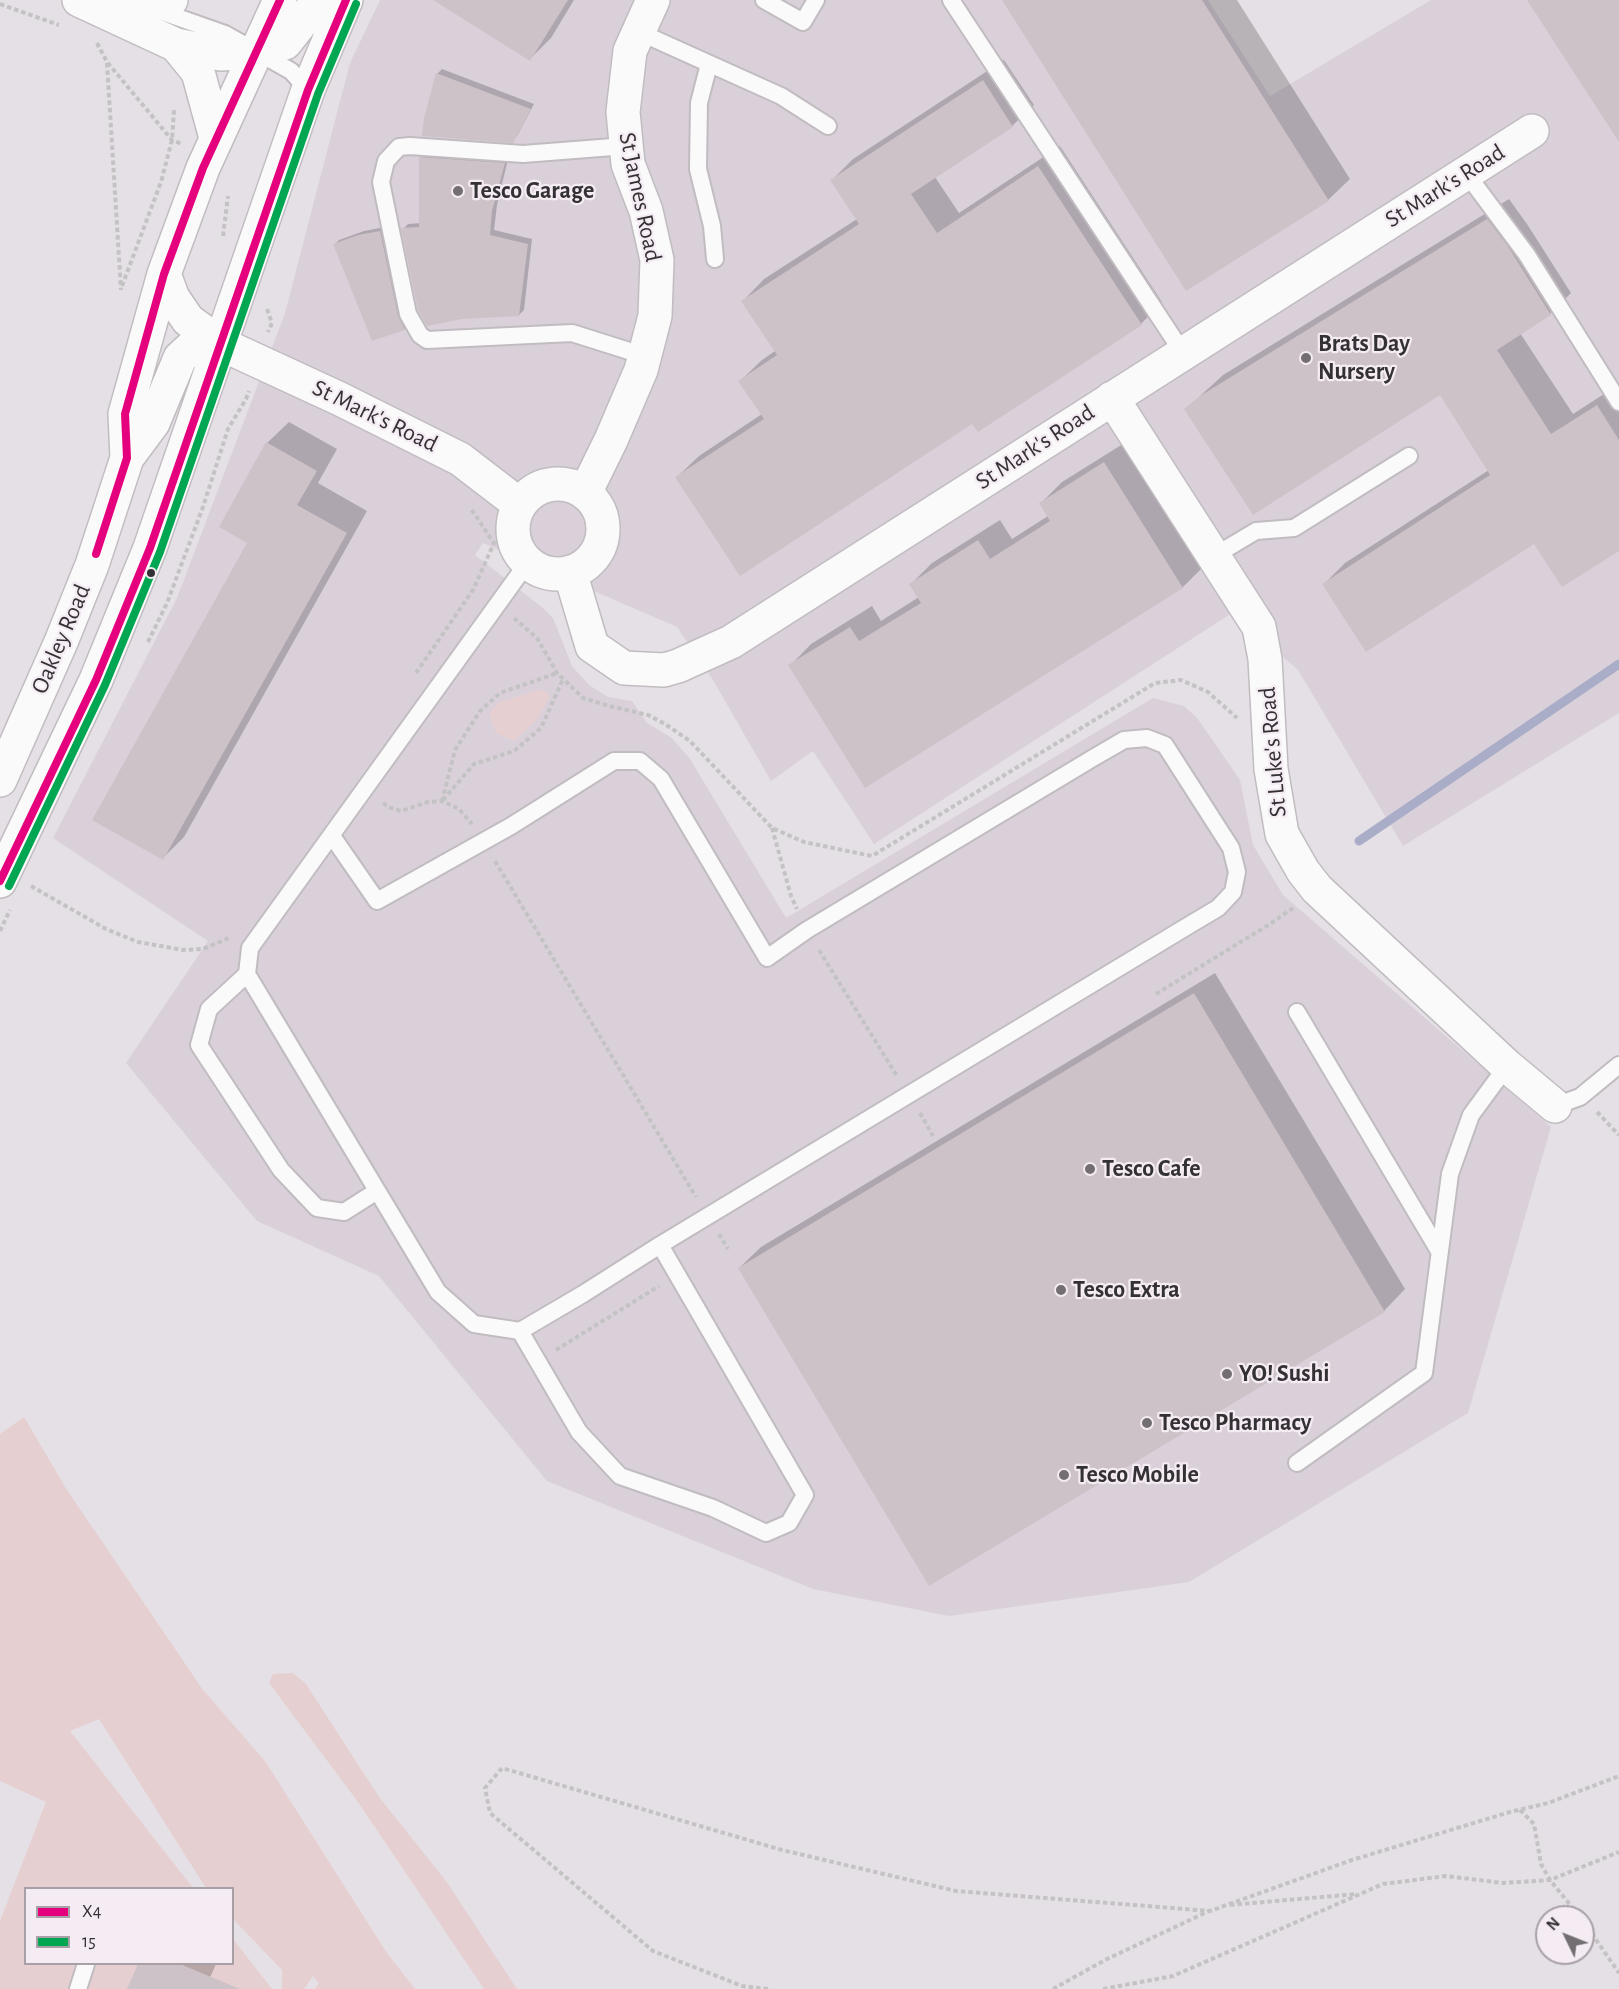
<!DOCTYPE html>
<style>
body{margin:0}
#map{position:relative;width:1619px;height:1989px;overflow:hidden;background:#e5e0e5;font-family:"Alegreya Sans",sans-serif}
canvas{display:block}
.legend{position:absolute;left:24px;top:1887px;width:210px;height:78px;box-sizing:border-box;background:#f4ebf3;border:2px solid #a7a1a7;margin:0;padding:8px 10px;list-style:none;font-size:18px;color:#343134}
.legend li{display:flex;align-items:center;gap:12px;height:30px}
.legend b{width:30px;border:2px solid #a7a1a7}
.north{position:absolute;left:1535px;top:1905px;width:60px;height:60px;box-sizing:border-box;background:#f4ebf3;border:2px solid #a7a1a7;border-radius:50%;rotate:313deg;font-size:16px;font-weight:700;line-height:24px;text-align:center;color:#343134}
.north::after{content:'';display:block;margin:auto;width:21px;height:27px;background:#726e72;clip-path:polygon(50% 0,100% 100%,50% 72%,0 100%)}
</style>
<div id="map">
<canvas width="1619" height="1989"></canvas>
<ul class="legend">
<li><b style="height:8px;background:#e5007d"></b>X4</li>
<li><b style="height:8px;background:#00a651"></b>15</li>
</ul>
<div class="north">N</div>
</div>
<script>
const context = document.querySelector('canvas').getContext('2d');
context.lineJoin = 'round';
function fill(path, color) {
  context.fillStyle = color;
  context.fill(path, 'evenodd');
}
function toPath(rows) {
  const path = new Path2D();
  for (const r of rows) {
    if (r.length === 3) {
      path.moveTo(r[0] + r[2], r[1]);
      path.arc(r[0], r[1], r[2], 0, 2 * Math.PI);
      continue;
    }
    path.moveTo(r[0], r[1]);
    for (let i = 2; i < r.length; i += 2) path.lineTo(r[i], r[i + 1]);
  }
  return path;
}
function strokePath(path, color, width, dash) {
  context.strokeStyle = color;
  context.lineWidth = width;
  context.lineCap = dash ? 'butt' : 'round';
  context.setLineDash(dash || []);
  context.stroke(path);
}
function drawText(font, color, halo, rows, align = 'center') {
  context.font = font + ' "Alegreya Sans",sans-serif';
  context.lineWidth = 4.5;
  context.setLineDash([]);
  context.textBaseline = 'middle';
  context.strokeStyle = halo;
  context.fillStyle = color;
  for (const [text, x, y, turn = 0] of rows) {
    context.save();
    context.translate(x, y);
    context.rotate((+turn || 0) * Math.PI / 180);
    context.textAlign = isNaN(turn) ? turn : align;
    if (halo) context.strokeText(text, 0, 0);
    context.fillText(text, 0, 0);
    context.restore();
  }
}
const built = toPath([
 [380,0,1208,0,1270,96,1431,0,1619,0,1619,713,1403,846,1298,670,1232,613,874,844,813,751,771,781,713,680,677,627,483,543,475,555,543,608,553,618,572,666,589,685,608,697,632,701,647,723,672,738,690,759,786,918,1153,698,1184,706,1198,719,1240,780,1253,845,1283,895,1551,1127,1468,1413,1189,1582,949,1616,813,1589,547,1481,379,1276,257,1221,126,1063,208,941,53,838,177,598,285,313,350,63]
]);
const green = toPath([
 [543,689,550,696,538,718,514,741,496,733,489,713,499,702],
 [24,1417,67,1490,203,1690,265,1761,387,1953,415,1989,315,1989,319,1983,313,1976,304,1989,282,1989,282,1970,233,1919,232,1888,206,1888,99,1719,70,1731,193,1888,26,1888,26,1964,232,1964,233,1939,272,1989,0,1989,0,1921,46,1802,0,1781,0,1434],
 [293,1673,306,1684,379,1797,446,1881,517,1989,484,1989,358,1802,269,1683,273,1674]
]);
const shadow = toPath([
 [436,0,574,0,551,38,530,59],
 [1013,0,1237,0,1350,179,1328,200],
 [1004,60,1034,105,1012,126,935,177,959,213,1060,146,1162,302,1141,324,973,422,677,477,699,456,762,414,740,381,762,360,775,351,743,301,764,279,857,219,832,180,853,159],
 [442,69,534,104,517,136,512,141,437,74],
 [426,153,508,159,497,205,494,230,532,239,524,310,519,315,403,229,408,224,421,223,421,158],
 [1509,199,1527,224,1571,293,1550,314,1520,333,1573,414,1618,385,1619,386,1619,549,1535,542,1324,584,1345,563,1489,470,1440,393,1186,409,1223,375],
 [385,227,409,324,404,329,334,245,339,240,364,231],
 [289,422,337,449,318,483,367,511,184,837,163,858,249,542,267,443],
 [1126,442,1204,566,1183,587,865,786,790,666,811,644,872,606,881,621,919,597,911,584,932,563,1000,520,1012,539,1048,516,1041,503,1062,482],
 [1215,973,1405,1289,1384,1311,739,1268,761,1247],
 [139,1964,216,1964,205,1989,128,1989]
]);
const stream = toPath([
 [1359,841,1619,664]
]);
const building = toPath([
 [433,0,568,0,530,61],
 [1002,0,1202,0,1329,201,1186,291],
 [1527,0,1619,0,1619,142],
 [436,73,531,109,513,143,422,136,424,118],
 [983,80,1013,127,911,194,937,233,1038,166,1142,325,978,432,972,424,740,576,675,477,764,419,738,381,777,355,741,301,859,224,830,180],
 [419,157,505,163,492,211,490,235,528,244,519,316,462,319,427,326,418,310,401,228,419,227],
 [1487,219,1507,245,1551,315,1497,350,1551,434,1597,405,1619,440,1619,551,1562,587,1534,544,1366,652,1322,584,1490,475,1440,395,1253,515,1184,409,1200,396],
 [380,231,398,316,405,330,372,341,333,244,358,235],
 [266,442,317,471,297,505,347,533,163,860,92,820,247,543,219,527],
 [1104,462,1183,588,865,788,788,665,850,627,859,641,921,603,909,584,978,540,990,559,1050,521,1039,503],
 [1194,993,1385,1312,929,1586,738,1268],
 [138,1964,180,1964,240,1989,127,1989]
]);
const path = toPath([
 [0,4,59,25],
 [97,43,107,62,172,140,182,144],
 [107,63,121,290],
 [223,236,228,196],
 [122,286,161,182,172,140,174,110],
 [267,309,272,323,268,332],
 [514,618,537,638,557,673,583,698,609,706,648,715,665,724,690,741,772,828,804,842,872,856,1155,683,1181,680,1208,692,1237,718],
 [148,642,167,603,203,507,228,429,246,399,249,391],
 [416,673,473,590,494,543,471,509],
 [443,800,474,764,514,751,541,728,563,679],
 [442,801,455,750,480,711,500,693,557,673],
 [383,803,388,807,401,811,428,802,442,801,459,809,472,824],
 [772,828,791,896,797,909],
 [495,861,696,1197],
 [31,886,106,929,138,942,183,950,203,949,229,938],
 [0,931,10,910],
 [819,950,897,1076],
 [1156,994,1270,924,1293,908],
 [1597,1112,1619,1135],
 [920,1113,933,1136],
 [719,1234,728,1249],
 [556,1350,659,1286],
 [1520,1810,1534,1824,1541,1864,1550,1880,1580,1917],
 [1230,1905,1357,1894],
 [1583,1921,1619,1973],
 [768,1989,742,1986,653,1951,490,1813,485,1788,502,1768,782,1850,956,1891,1210,1911,1352,1860,1510,1812,1548,1803,1619,1776],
 [1053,1989,1105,1960,1209,1911],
 [1103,1989,1173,1976,1383,1884,1446,1876,1503,1883,1550,1880,1619,1852]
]);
const service = toPath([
 [764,0,803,22,816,0],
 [951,0,1183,353],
 [154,9,225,34,291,71,308,90],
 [639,32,781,96,828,126],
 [709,64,699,103,698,169,712,226,715,259],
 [626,146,523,154,410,146,399,147,386,161,381,182,408,314,420,335,427,340,572,333,645,356],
 [1466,173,1527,255,1619,402],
 [1214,556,1256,531,1294,528,1409,456],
 [332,836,377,901,511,826,614,761,640,761,661,779,767,958,807,930,1093,758,1124,740,1147,738,1165,745,1231,848,1237,872,1233,892,1218,908,1191,924,660,1245,583,1294,520,1331,474,1324,438,1292,247,974,250,948,528,562],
 [247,974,209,1009,199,1045,281,1170,317,1208,344,1212,377,1191],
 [1297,1012,1439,1251],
 [1555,1106,1580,1097,1619,1065],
 [520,1331,579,1432,620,1476,713,1508,766,1533,789,1523,805,1495,660,1245],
 [1297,1463,1424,1373,1450,1174,1471,1115,1507,1066],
 [78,1989,86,1964]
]);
const minor = toPath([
 [221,344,340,399,460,459,520,505],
 [1112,398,1259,627,1265,659,1271,769,1282,834,1303,871,1317,889,1507,1066,1555,1106],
 [558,529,45],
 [585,493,611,440,641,370,655,316,657,260,646,211,628,164,623,112,630,51,653,0],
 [570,572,592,646,624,668,664,670,678,666,731,642,1532,131]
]);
const secondary = toPath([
 [79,0,176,45,221,54,255,52],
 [100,2,142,4,171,0],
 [176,45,198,72,216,138]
]);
const trunk = toPath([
 [255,52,285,43,319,0],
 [164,274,173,298,188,320,221,344],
 [127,458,153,423,180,358,194,345,221,344],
 [0,780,61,642,92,565,127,458,125,414,164,274,203,168,280,0],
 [0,881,96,680,150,548,308,90,346,0]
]);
const bus1 = toPath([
 [96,554,127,458,125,414,164,274,203,168,280,0],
 [0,881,96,680,150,548,308,90,346,0]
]);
const bus2 = toPath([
 [9,886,105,685,160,552,318,94,356,4]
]);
const markers = [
 [458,191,6,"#726e72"],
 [1306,358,6,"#726e72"],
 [151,573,5,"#343134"],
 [1090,1169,6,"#726e72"],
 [1061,1290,6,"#726e72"],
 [1227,1374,6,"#726e72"],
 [1147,1423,6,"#726e72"],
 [1064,1475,6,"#726e72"]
];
const streetNames = [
 ["St Mark's Road",1445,186,-32],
 ["St James Road",640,197,78],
 ["St Mark's Road",375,416,26],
 ["St Mark's Road",1035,447,-33],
 ["Oakley Road",61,639,-67],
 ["St Luke's Road",1273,752,-95]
];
const poiNames = [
 ["Tesco Garage",470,191],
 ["Brats Day",1318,344],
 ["Nursery",1318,372],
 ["Tesco Cafe",1102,1169],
 ["Tesco Extra",1073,1290],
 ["YO! Sushi",1239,1374],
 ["Tesco Pharmacy",1159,1423],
 ["Tesco Mobile",1076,1475]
];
fill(built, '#dad0da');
fill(green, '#e6cfd0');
fill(shadow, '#0003');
strokePath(stream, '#aaadc8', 9);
fill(building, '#ccc2c7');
strokePath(service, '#c0bcc0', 20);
strokePath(minor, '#c0bcc0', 36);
strokePath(secondary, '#c0bcc0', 36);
strokePath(trunk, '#c0bcc0', 36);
strokePath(path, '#c4c3c4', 4, [4.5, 3]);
strokePath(service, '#fbfafb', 16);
strokePath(minor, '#fbfafb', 33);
strokePath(secondary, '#fbfafb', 33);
strokePath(trunk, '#fbfafb', 33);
strokePath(bus1, '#e5007d', 8);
strokePath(bus2, '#00a651', 8);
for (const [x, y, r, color] of markers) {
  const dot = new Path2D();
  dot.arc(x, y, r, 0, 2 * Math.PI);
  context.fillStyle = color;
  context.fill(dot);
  strokePath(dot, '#f4ebf3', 2);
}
drawText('24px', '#343134', '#f4ebf3', streetNames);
drawText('bold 24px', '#343134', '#f4ebf3', poiNames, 'left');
</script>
